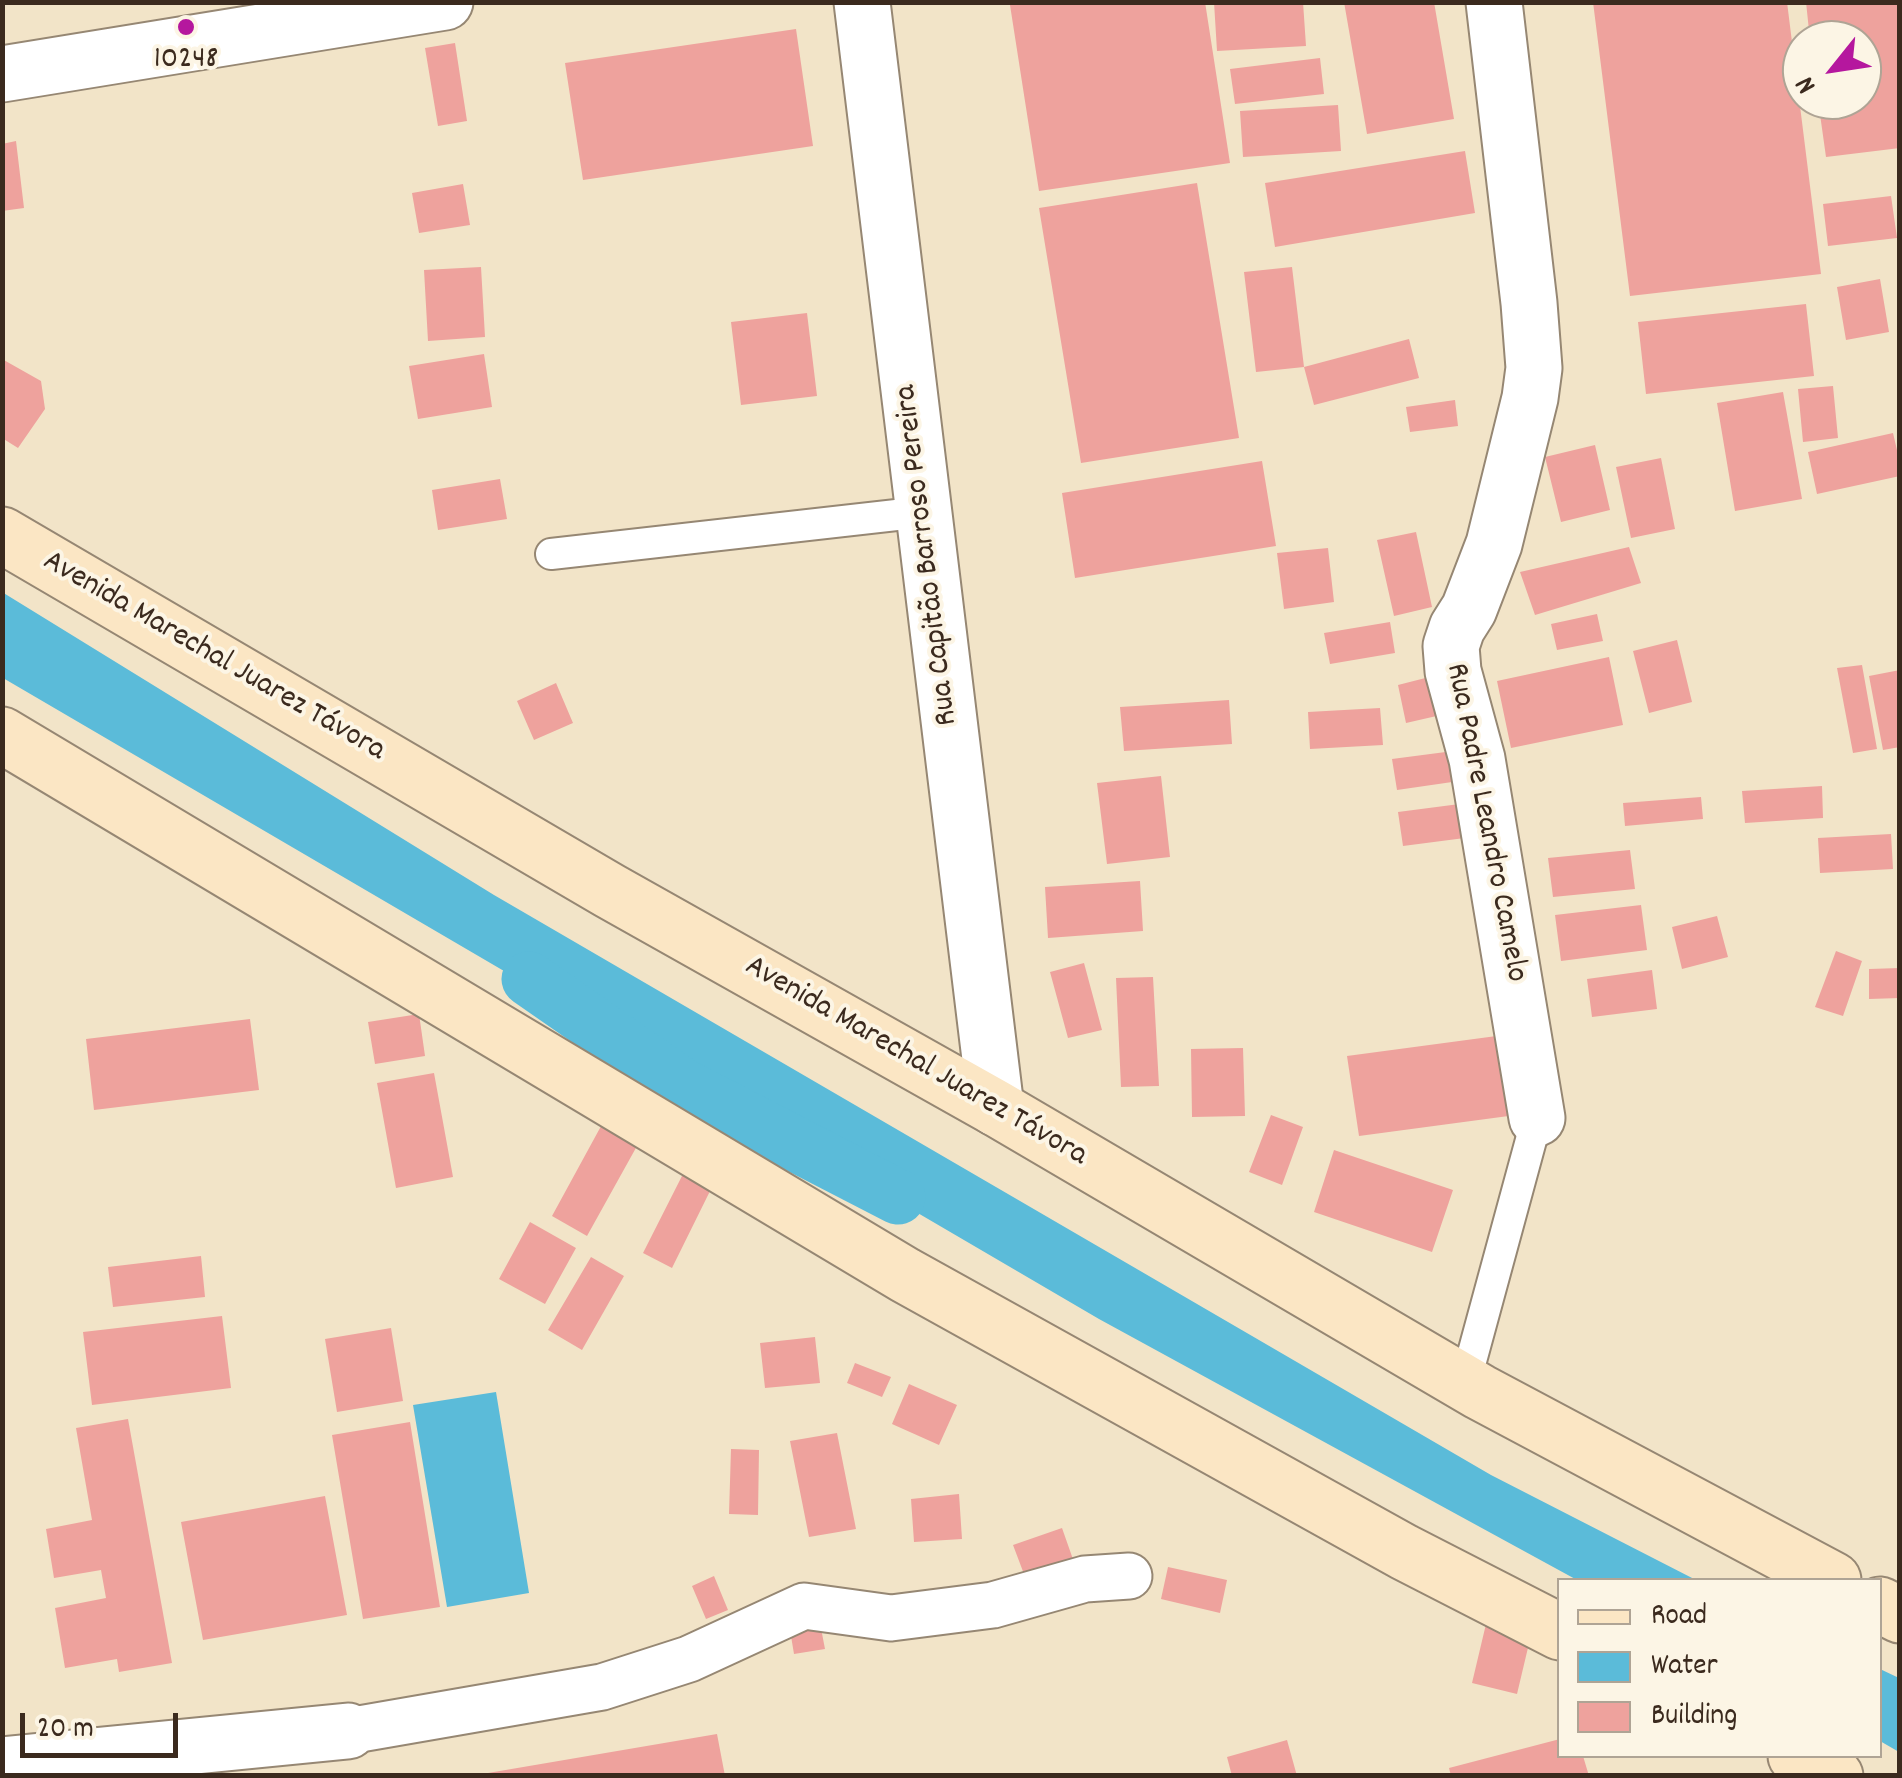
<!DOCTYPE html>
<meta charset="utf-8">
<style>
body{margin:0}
#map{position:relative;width:1902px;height:1778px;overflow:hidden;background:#f2e4c8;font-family:Dekko,sans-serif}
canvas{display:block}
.frame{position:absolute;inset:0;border:5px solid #3b2a1e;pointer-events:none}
.legend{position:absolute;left:1557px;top:1578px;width:325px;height:180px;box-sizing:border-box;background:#fcf5e5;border:2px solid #afa495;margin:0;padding:12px 18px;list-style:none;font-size:30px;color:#3b2a1e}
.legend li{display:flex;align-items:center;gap:20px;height:50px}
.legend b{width:50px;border:2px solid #afa495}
.north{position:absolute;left:1782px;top:20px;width:100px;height:100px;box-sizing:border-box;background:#fcf5e5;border:2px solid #afa495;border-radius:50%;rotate:240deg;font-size:28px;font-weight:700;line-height:40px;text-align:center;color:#3b2a1e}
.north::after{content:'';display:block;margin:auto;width:35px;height:45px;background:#b5179e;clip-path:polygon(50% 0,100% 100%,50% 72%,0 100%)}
.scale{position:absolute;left:20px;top:1713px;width:158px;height:45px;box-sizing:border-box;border:5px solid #3b2a1e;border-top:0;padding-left:12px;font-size:30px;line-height:35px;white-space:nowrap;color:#3b2a1e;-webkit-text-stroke:8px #fcf5e5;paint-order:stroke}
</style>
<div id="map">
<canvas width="1902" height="1778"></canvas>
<div class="frame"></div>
<ul class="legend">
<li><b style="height:12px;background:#fbe6c4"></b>Road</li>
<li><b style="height:28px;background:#5bbbd9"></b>Water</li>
<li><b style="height:28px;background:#eea29d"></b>Building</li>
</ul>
<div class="north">N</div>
<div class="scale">20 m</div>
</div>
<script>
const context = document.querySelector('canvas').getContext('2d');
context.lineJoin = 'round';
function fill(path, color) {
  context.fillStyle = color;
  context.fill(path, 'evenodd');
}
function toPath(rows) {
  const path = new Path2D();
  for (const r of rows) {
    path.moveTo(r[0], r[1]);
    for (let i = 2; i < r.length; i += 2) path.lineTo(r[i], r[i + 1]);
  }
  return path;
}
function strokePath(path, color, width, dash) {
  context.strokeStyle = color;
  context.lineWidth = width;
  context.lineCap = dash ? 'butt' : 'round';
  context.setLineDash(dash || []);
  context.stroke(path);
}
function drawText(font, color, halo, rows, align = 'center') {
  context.font = font + ' Dekko,sans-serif';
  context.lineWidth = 8;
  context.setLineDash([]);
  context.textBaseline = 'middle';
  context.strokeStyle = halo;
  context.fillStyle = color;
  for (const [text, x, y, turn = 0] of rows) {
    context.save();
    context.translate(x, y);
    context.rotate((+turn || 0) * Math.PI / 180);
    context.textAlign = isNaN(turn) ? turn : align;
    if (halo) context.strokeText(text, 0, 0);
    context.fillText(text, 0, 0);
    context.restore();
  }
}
const water = toPath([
 [2,592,494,895,1491,1475,1696,1580,1577,1580,1099,1319,3,678],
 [496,1392,529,1593,447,1607,413,1405],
 [1880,1669,1899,1678,1899,1752,1880,1741]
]);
const canal = toPath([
 [529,979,683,1086,898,1197]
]);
const building = toPath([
 [1026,2,1205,2,1230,163,1039,191,1010,5],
 [1214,2,1303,2,1306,46,1217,51],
 [1344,2,1434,2,1454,119,1367,134],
 [1593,2,1787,2,1821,274,1630,296],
 [1806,2,1900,2,1900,148,1826,157,1818,100,1862,100,1862,40,1810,40],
 [796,29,813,146,583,180,565,63],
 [455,43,467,121,438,126,425,48],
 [1320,58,1324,94,1235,104,1230,69],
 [1338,105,1341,151,1243,157,1240,111],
 [16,141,24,208,2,211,2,144],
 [1465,151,1475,213,1275,247,1265,183],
 [1197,183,1239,438,1081,463,1039,208],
 [463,184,470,225,419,233,412,193],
 [1891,196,1897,238,1828,246,1823,204],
 [481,267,485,337,428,341,424,270],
 [1292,267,1304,367,1256,372,1244,272],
 [1880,279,1889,332,1846,340,1837,287],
 [1806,304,1814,376,1646,394,1638,322],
 [807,313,817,396,741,405,731,322],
 [1409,339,1419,378,1314,405,1304,367],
 [484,354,492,407,418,419,409,366],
 [2,359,41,381,45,409,18,448,2,438],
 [1833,386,1838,438,1803,442,1798,389],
 [1783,392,1802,499,1735,511,1717,403],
 [1455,400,1458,426,1410,432,1406,407],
 [1893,433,1900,463,1900,476,1817,494,1808,452],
 [1595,445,1610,510,1561,522,1545,457],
 [1661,458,1675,529,1631,538,1616,467],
 [1262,461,1276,546,1075,578,1062,493],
 [500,479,507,519,438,530,432,490],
 [1416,532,1432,607,1394,616,1377,540],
 [1629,547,1641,583,1535,615,1520,572],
 [1328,548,1334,602,1284,609,1277,553],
 [1597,614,1603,641,1557,650,1551,624],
 [1390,622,1395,653,1330,664,1324,633],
 [1677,640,1692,702,1649,713,1633,651],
 [1609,657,1623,725,1511,748,1497,681],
 [1862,665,1877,749,1853,753,1837,668],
 [1900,670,1900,747,1883,750,1869,676],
 [1445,673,1454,712,1406,723,1398,685],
 [556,683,573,723,534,740,517,701],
 [1229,700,1232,744,1124,751,1120,707],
 [1380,708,1383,745,1310,749,1308,712],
 [1461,750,1466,780,1397,790,1392,759],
 [1161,776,1170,857,1107,864,1097,783],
 [1822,786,1823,818,1745,823,1742,791],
 [1701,797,1703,819,1625,826,1623,803],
 [1475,802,1480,836,1403,846,1398,812],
 [1891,834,1893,869,1820,873,1818,838],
 [1630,850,1635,889,1553,897,1548,858],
 [1140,881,1143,931,1048,938,1045,887],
 [1641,905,1647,950,1561,961,1555,915],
 [1717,916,1728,957,1682,969,1672,927],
 [1836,951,1862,961,1843,1016,1815,1007],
 [1084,963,1102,1030,1068,1038,1050,972],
 [1900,968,1900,998,1869,999,1869,969],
 [1652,970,1657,1009,1592,1017,1587,979],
 [1153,977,1159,1086,1121,1087,1116,978],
 [419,1014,425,1056,375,1064,368,1022],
 [250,1019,259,1090,94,1110,86,1039],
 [1504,1035,1516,1115,1359,1136,1347,1056],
 [1243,1048,1245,1116,1192,1117,1191,1049],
 [434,1073,453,1177,396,1188,377,1083],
 [1271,1115,1303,1127,1282,1185,1249,1172],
 [606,1117,642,1137,587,1236,552,1216],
 [1334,1150,1453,1190,1432,1252,1314,1212],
 [683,1174,711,1189,672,1268,643,1253],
 [530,1222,576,1248,545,1304,499,1279],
 [201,1256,205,1297,113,1307,108,1267],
 [591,1257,624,1276,582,1350,548,1330],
 [222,1316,231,1388,92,1405,83,1332],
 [391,1328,403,1401,337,1412,325,1339],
 [815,1337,820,1383,765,1388,760,1343],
 [855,1363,891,1377,882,1397,847,1383],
 [909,1384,957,1405,939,1445,892,1424],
 [128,1419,172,1663,119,1672,117,1659,65,1668,55,1608,106,1598,101,1570,54,1578,46,1529,92,1520,76,1428],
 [410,1422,440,1607,363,1619,332,1435],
 [837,1433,856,1529,809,1537,790,1441],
 [731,1449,759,1450,758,1515,729,1514],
 [959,1494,962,1539,914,1542,911,1499],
 [325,1496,347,1615,203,1640,181,1522],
 [1062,1528,1075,1565,1027,1582,1013,1545],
 [1168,1567,1227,1580,1220,1613,1161,1599],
 [714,1576,728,1610,706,1619,692,1586],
 [819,1618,825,1649,794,1654,789,1624],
 [1486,1624,1531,1635,1517,1694,1472,1683],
 [717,1734,725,1776,488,1776,488,1773],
 [1560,1739,1560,1756,1583,1756,1589,1776,1451,1776,1449,1768],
 [1287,1740,1297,1776,1232,1776,1227,1757]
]);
const service = toPath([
 [551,554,923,512],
 [1465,1383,1537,1118]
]);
const pedestrian = toPath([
 [348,1731,602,1687,689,1659,804,1606,891,1618,993,1605,1085,1579,1129,1576]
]);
const minor = toPath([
 [862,2,996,1108],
 [1494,2,1529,303,1534,368,1530,398,1494,544,1469,609,1457,628,1451,646,1453,671,1477,759,1537,1118],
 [2,74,445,2],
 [2,1765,348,1731]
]);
const secondary = toPath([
 [2,535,610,891,996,1108,1480,1392,1833,1580],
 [2,735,905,1275,1404,1552,1560,1632],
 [1880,1605,1900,1615],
 [1796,1756,1835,1776]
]);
const markers = [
 [186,27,10,"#b5179e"]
];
const poiNames = [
 ["10248",186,62]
];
const streetNames = [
 ["Rua Capitão Barroso Pereira",929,555,-97],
 ["Avenida Marechal Juarez Távora",213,658,30],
 ["Rua Padre Leandro Camelo",1484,823,79],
 ["Avenida Marechal Juarez Távora",915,1063,30]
];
fill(water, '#5bbbd9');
strokePath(canal, '#5bbbd9', 55);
fill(building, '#eea29d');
strokePath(service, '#968773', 34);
strokePath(pedestrian, '#968773', 49);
strokePath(minor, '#968773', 59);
strokePath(secondary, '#968773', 59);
strokePath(service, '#fff', 30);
strokePath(pedestrian, '#fff', 45);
strokePath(minor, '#fff', 55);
strokePath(secondary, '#fbe6c4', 55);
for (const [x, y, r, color] of markers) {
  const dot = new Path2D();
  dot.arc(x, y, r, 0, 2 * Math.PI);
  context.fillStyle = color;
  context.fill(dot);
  strokePath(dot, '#fcf5e5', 4);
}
drawText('32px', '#3b2a1e', '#fcf5e5', poiNames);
drawText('32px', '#3b2a1e', '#fcf5e5', streetNames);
</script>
